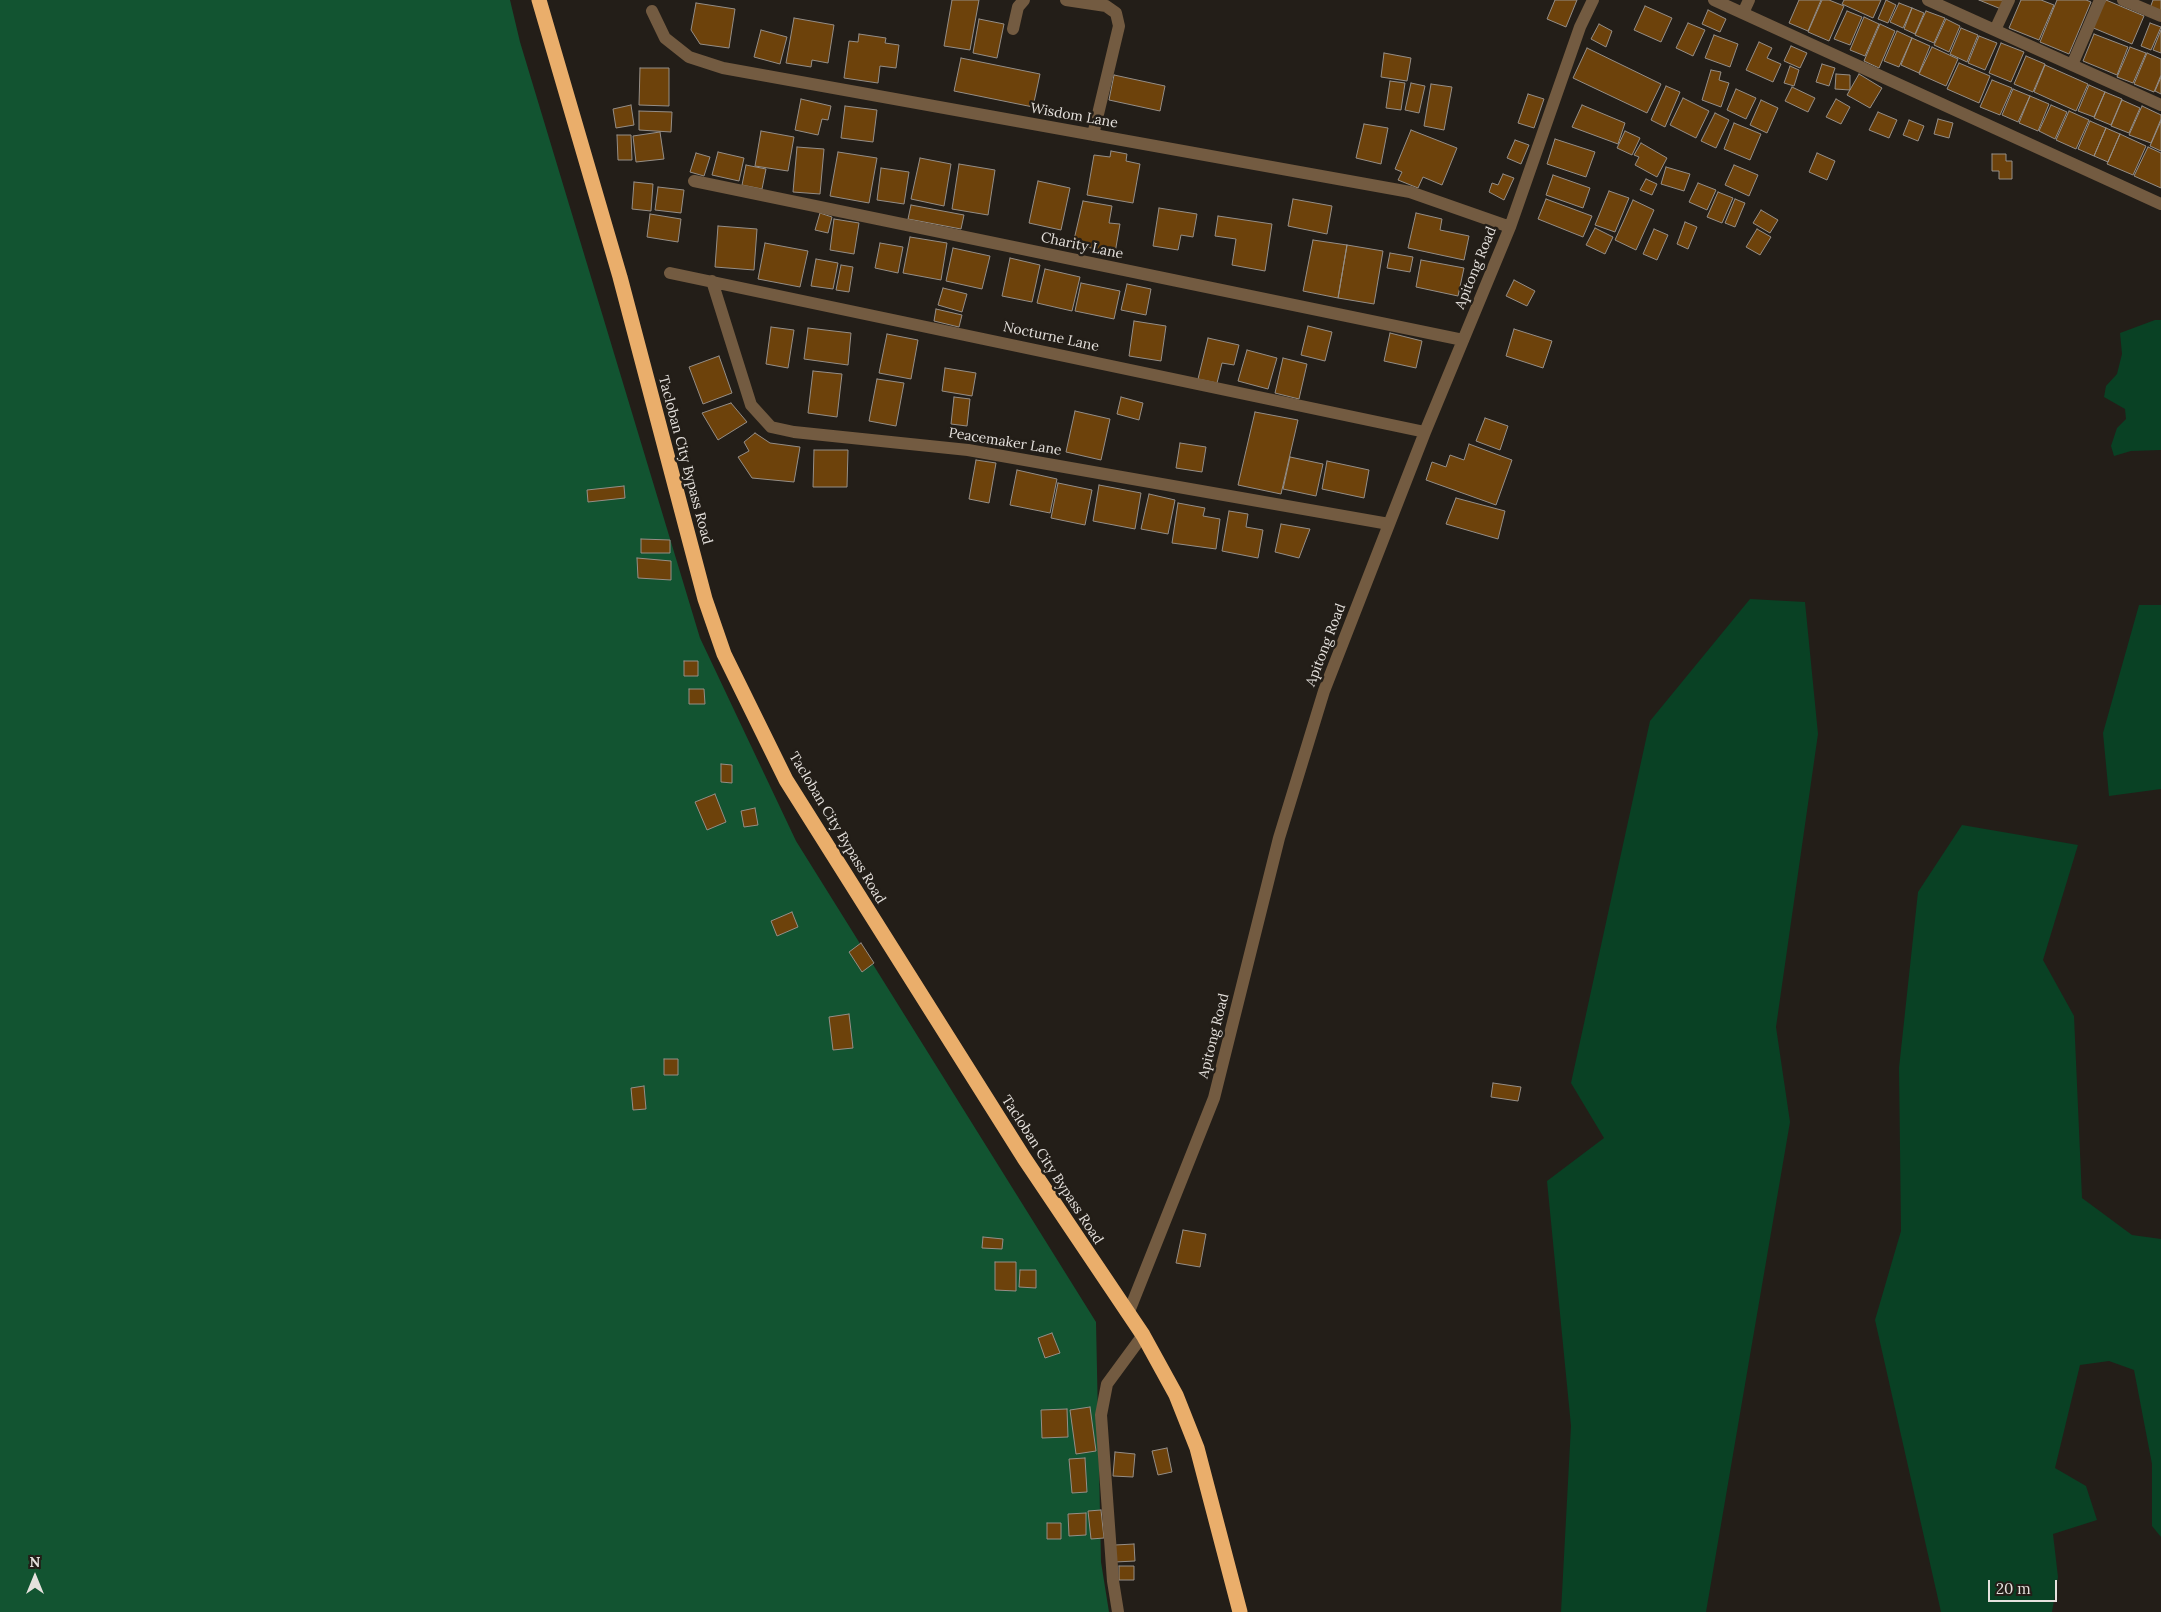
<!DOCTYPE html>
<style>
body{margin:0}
#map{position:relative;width:2161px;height:1612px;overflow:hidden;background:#231e18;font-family:Lora,serif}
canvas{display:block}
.north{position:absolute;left:10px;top:1552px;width:50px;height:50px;-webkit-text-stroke:4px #231e18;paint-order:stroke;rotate:0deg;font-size:14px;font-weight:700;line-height:20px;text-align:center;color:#e5e1dd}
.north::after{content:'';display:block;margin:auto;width:18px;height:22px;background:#e5e1dd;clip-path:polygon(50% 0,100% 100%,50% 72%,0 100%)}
.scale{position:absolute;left:1988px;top:1580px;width:69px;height:22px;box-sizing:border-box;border:2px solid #e5e1dd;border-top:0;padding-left:6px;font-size:15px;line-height:18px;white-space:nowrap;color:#e5e1dd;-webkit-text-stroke:4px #231e18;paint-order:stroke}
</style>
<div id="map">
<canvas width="2161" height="1612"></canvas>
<div class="north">N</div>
<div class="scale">20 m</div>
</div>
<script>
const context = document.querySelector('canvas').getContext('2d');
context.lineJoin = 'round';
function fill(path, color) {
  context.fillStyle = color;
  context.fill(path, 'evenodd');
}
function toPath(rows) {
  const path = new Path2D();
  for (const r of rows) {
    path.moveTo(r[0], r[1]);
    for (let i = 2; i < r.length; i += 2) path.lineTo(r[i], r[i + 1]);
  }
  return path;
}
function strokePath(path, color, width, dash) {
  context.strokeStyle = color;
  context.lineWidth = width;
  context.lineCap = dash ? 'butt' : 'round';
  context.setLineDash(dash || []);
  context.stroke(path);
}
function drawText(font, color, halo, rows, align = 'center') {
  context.font = font + ' Lora,serif';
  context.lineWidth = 5;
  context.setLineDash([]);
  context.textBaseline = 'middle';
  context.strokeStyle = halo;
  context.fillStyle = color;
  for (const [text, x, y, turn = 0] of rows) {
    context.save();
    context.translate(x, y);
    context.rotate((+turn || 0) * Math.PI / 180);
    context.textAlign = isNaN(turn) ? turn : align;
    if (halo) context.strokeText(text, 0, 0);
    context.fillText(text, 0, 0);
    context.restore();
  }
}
const green = toPath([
 [2155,320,2161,320,2161,450,2131,451,2114,456,2111,446,2117,428,2126,419,2125,409,2104,397,2106,386,2117,374,2122,354,2120,333],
 [1750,599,1805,602,1818,734,1776,1027,1790,1122,1706,1612,1561,1612,1571,1426,1547,1181,1604,1138,1571,1083,1650,721],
 [2139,605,2161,605,2161,789,2109,796,2103,733],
 [1962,825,2078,845,2043,960,2074,1016,2082,1198,2132,1235,2161,1239,2161,1537,2152,1526,2152,1464,2134,1370,2109,1361,2080,1365,2055,1468,2086,1486,2097,1520,2053,1534,2058,1577,2052,1612,1941,1612,1875,1320,1901,1231,1899,1068,1918,892]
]);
const forest = toPath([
 [0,0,510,0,520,42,700,638,796,841,1096,1322,1101,1562,1109,1612,0,1612]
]);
const building = toPath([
 [952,0,979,0,970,50,944,46,952,0],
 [1555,0,1577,0,1566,27,1547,19,1555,0],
 [1799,0,1821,0,1808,31,1789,23,1799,0],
 [1822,0,1829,0,1844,6,1829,41,1808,32,1822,0],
 [1844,0,1881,0,1873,18,1842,4,1844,0],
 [1886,0,1896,5,1888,23,1878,19,1886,0],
 [1979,0,2005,0,2001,9,1979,0],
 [2021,0,2041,0,2054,5,2039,40,2009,28,2021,0],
 [2057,0,2086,0,2091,2,2069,54,2040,42,2057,0],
 [2106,0,2144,16,2132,44,2091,27,2106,0],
 [2153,0,2161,0,2161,12,2150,8,2153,0],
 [696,3,735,9,729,48,700,44,691,30,696,3],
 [1899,3,1912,8,1903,28,1890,22,1899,3],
 [1645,6,1672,18,1661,42,1634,30,1645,6],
 [1912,8,1924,13,1915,34,1904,29,1912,8],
 [1708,10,1726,19,1720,32,1702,24,1708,10],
 [1847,11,1862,17,1850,45,1834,39,1847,11],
 [1926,11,1945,18,1934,43,1915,35,1926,11],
 [1864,17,1879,24,1865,56,1850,50,1864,17],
 [794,18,834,25,828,63,812,60,811,67,786,63,794,18],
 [979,19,1004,24,997,58,973,53,979,19],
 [1946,19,1960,26,1949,52,1934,45,1946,19],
 [1688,23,1705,30,1693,56,1676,48,1688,23],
 [2150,23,2161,27,2151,50,2141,46,2150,23],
 [1599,24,1612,31,1606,47,1591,39,1599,24],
 [1880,24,1895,31,1879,68,1864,61,1880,24],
 [1961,28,1978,35,1967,62,1950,54,1961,28],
 [761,30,787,37,780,64,754,57,761,30],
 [2161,30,2161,53,2153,50,2161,30],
 [1897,31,1912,38,1899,67,1884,61,1897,31],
 [859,34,886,38,885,43,899,45,896,68,880,66,878,83,844,78,849,41,858,42,859,34],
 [2094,34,2128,47,2117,75,2083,61,2094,34],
 [1714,35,1738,44,1730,67,1705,58,1714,35],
 [1979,36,1997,43,1985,70,1968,63,1979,36],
 [1912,38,1930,46,1919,73,1901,65,1912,38],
 [1759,42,1772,48,1767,58,1781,64,1773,82,1746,70,1759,42],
 [2001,43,2024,52,2011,82,1989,73,2001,43],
 [1791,46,1807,53,1800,68,1784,61,1791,46],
 [1932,47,1958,59,1946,86,1919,74,1932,47],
 [2130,47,2146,53,2133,83,2117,77,2130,47],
 [1587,48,1661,84,1647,113,1573,78,1587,48],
 [1384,53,1411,58,1407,81,1381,77,1384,53],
 [2147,53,2161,59,2161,75,2154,92,2134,84,2147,53],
 [2026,56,2045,64,2033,92,2014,84,2026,56],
 [961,58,1040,74,1033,107,954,91,961,58],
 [1959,63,1990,76,1979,103,1947,89,1959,63],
 [1822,64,1835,68,1829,86,1816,82,1822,64],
 [2045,65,2088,84,2076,111,2034,92,2045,65],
 [1790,66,1799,70,1794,86,1784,83,1790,66],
 [640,68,669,68,669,106,639,105,640,68],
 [1711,70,1721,72,1719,80,1729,83,1721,107,1702,100,1711,70],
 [1836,74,1850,75,1850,90,1835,89,1836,74],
 [1859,74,1882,88,1870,108,1847,95,1859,74],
 [1114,75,1165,86,1160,111,1109,100,1114,75],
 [2161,77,2161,94,2155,91,2161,77],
 [1992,80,2012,88,2000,115,1980,107,1992,80],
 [1390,81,1405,83,1401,110,1386,108,1390,81],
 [1411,83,1425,86,1419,113,1405,110,1411,83],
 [1431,84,1452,87,1444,130,1424,126,1431,84],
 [2089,85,2105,92,2094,117,2078,111,2089,85],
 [1666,86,1680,92,1665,127,1651,120,1666,86],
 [1792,87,1815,98,1808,112,1785,101,1792,87],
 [1736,89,1756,98,1746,119,1727,110,1736,89],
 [2013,89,2030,96,2018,122,2002,115,2013,89],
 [2105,92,2122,99,2111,125,2094,118,2105,92],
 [1528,94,1544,99,1534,128,1518,123,1528,94],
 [2030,96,2049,104,2038,131,2019,123,2030,96],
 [1683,98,1709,111,1696,138,1670,125,1683,98],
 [801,99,831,106,828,120,822,119,818,135,795,130,801,99],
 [1836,99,1850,107,1841,124,1826,117,1836,99],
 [1761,100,1778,108,1767,133,1750,125,1761,100],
 [2122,100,2140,108,2129,133,2111,126,2122,100],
 [631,105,634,125,616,128,613,109,631,105],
 [1582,105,1625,123,1618,144,1572,127,1582,105],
 [2051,105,2067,112,2055,139,2039,131,2051,105],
 [845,106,877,110,873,142,841,138,845,106],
 [2142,106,2161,115,2161,119,2151,143,2129,135,2142,106],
 [639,111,672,112,671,132,639,130,639,111],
 [2069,111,2089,120,2076,149,2056,140,2069,111],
 [1878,112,1897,120,1889,138,1869,130,1878,112],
 [1715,113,1729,120,1716,148,1701,141,1715,113],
 [1938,119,1953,123,1949,138,1934,134,1938,119],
 [1909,120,1924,126,1918,141,1903,135,1909,120],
 [2090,121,2106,128,2094,156,2078,149,2090,121],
 [2161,121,2161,151,2150,146,2161,121],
 [1734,123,1761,134,1750,160,1724,149,1734,123],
 [1364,124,1388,128,1381,164,1356,158,1364,124],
 [2106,128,2120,134,2108,162,2094,156,2106,128],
 [1411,130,1457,148,1442,185,1423,177,1418,188,1398,180,1402,172,1395,169,1411,130],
 [761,131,794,137,788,171,755,166,761,131],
 [1625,131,1640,138,1632,155,1617,148,1625,131],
 [660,132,664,159,636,162,633,136,660,132],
 [2120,134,2146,146,2133,175,2107,164,2120,134],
 [617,135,631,135,632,160,618,160,617,135],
 [1555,139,1595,152,1586,177,1547,164,1555,139],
 [1515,140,1529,145,1521,164,1507,158,1515,140],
 [1641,143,1667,158,1657,177,1635,165,1639,157,1634,155,1641,143],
 [797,147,824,149,820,194,793,192,797,147],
 [2148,147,2161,153,2161,188,2134,176,2148,147],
 [1111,151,1127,154,1126,161,1140,164,1133,203,1087,195,1094,155,1110,157,1111,151],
 [718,152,744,158,739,181,712,175,718,152],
 [838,152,877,158,869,203,830,196,838,152],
 [696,153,710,157,704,176,690,172,696,153],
 [1817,153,1835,161,1827,180,1809,172,1817,153],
 [1992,154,2006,154,2006,161,2012,161,2012,179,1999,179,1999,171,1992,171,1992,154],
 [920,158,951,164,944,206,911,199,920,158],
 [959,164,995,170,988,215,952,209,959,164],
 [746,165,766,169,762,189,742,185,746,165],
 [1734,165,1758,175,1749,196,1725,185,1734,165],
 [1666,167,1690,174,1684,191,1661,184,1666,167],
 [881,168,909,172,904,204,877,200,881,168],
 [1503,174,1514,178,1504,200,1489,192,1492,183,1498,185,1503,174],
 [1553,175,1590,188,1583,208,1546,195,1553,175],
 [1646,179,1657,184,1652,195,1640,190,1646,179],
 [1038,181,1070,188,1061,230,1029,223,1038,181],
 [634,182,653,184,651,211,632,209,634,182],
 [1698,183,1716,190,1707,210,1689,202,1698,183],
 [658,187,684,190,681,213,655,210,658,187],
 [1609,191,1629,198,1615,232,1595,225,1609,191],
 [1718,192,1733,198,1722,223,1707,217,1718,192],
 [1293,199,1332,206,1327,234,1288,226,1293,199],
 [1546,199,1592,216,1583,237,1538,219,1546,199],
 [1735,199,1745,203,1735,227,1725,223,1735,199],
 [1633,200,1654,210,1636,250,1615,240,1633,200],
 [1083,201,1112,206,1109,223,1120,224,1115,253,1073,244,1083,201],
 [911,205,964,215,961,229,908,219,911,205],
 [1159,208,1197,214,1193,237,1181,235,1178,250,1153,246,1159,208],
 [1761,210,1778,220,1770,233,1753,223,1761,210],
 [820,213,832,217,828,233,815,230,820,213],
 [1416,213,1442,219,1440,230,1469,236,1464,260,1408,248,1416,213],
 [650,214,681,219,678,242,647,237,650,214],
 [1218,216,1272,224,1265,271,1232,265,1236,239,1215,236,1218,216],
 [834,219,859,223,854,254,830,250,834,219],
 [1685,222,1697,227,1688,249,1677,244,1685,222],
 [718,226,757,229,754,270,715,267,718,226],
 [1595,228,1613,237,1605,254,1586,245,1595,228],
 [1654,229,1668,235,1657,260,1643,254,1654,229],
 [1757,229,1771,237,1760,255,1746,247,1757,229],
 [910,237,947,243,941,280,903,273,910,237],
 [1313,240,1347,245,1338,298,1303,291,1313,240],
 [765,243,808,251,800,287,758,279,765,243],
 [880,243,903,247,898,273,875,268,880,243],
 [1347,245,1383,251,1374,304,1338,298,1347,245],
 [953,248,990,256,982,289,946,281,953,248],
 [1390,253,1413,257,1410,272,1387,268,1390,253],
 [1010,258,1040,265,1032,302,1002,296,1010,258],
 [816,259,838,263,833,289,811,286,816,259],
 [1421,260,1464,268,1458,296,1416,287,1421,260],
 [841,265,853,267,849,292,836,290,841,265],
 [1045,269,1080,277,1072,311,1037,303,1045,269],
 [1514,280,1535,291,1527,306,1506,296,1514,280],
 [1081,283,1120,291,1114,319,1075,311,1081,283],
 [1127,284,1151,289,1146,315,1121,310,1127,284],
 [943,288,967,294,962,312,938,305,943,288],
 [936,309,962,315,959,327,934,321,936,309],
 [1134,321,1166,326,1161,361,1129,356,1134,321],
 [1308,326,1332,332,1325,361,1301,355,1308,326],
 [771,327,794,330,788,368,766,364,771,327],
 [808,328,851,333,848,365,804,359,808,328],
 [1514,329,1552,341,1543,368,1506,356,1514,329],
 [1390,333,1422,341,1416,368,1384,361,1390,333],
 [887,334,918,340,911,379,879,373,887,334],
 [1208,338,1239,345,1234,365,1222,363,1217,383,1198,379,1208,338],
 [1247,350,1277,358,1268,389,1238,381,1247,350],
 [719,356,732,393,703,404,689,367,719,356],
 [1283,358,1307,364,1299,399,1275,393,1283,358],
 [945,368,976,373,972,396,942,391,945,368],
 [813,371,842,374,837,417,808,413,813,371],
 [877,379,904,383,896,426,869,421,877,379],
 [954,397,970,399,967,426,951,424,954,397],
 [1121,397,1143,403,1139,420,1117,414,1121,397],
 [731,403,747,422,718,440,702,413,731,403],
 [1075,411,1110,419,1101,460,1066,452,1075,411],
 [1255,412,1298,420,1281,494,1238,485,1255,412],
 [1485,418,1508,426,1500,450,1476,441,1485,418],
 [755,433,770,443,800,447,794,482,752,478,738,457,749,451,744,442,755,433],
 [1180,443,1206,447,1202,472,1176,468,1180,443],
 [1469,444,1512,460,1496,505,1426,480,1432,462,1446,467,1450,455,1464,460,1469,444],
 [814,450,848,450,847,487,813,487,814,450],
 [1290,457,1323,464,1316,496,1283,489,1290,457],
 [976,460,996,463,989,503,969,499,976,460],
 [1327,461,1369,470,1364,498,1322,489,1327,461],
 [1017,470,1057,479,1050,513,1010,505,1017,470],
 [1058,483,1092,490,1085,525,1051,518,1058,483],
 [1099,485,1141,493,1135,529,1093,521,1099,485],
 [624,486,625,498,588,502,587,490,624,486],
 [1149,494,1175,500,1168,534,1141,529,1149,494],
 [1456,498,1505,511,1498,539,1446,524,1456,498],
 [1178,503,1205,508,1203,516,1220,519,1216,549,1172,543,1178,503],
 [1229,511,1248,514,1246,527,1263,530,1258,558,1222,551,1229,511],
 [1281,524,1310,529,1299,558,1275,552,1281,524],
 [641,539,670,540,670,553,641,553,641,539],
 [637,558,671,561,671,580,638,578,637,558],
 [684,661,698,661,698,676,684,676,684,661],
 [689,689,704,689,705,704,689,704,689,689],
 [721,764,732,765,732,783,721,782,721,764],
 [715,794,726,822,707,830,695,802,715,794],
 [755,808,758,825,744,827,741,811,755,808],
 [792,912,798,927,777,936,771,921,792,912],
 [861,943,874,963,862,972,849,952,861,943],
 [849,1014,853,1048,833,1050,829,1017,849,1014],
 [664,1059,678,1059,678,1075,664,1075,664,1059],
 [1493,1083,1521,1087,1518,1101,1491,1097,1493,1083],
 [644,1086,646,1109,633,1110,631,1088,644,1086],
 [1183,1230,1206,1234,1200,1267,1176,1263,1183,1230],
 [983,1237,1003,1239,1002,1249,982,1248,983,1237],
 [995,1262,1016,1262,1016,1291,995,1290,995,1262],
 [1020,1270,1036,1270,1036,1288,1019,1287,1020,1270],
 [1052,1333,1060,1353,1045,1358,1038,1338,1052,1333],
 [1090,1407,1096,1451,1076,1454,1070,1410,1090,1407],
 [1067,1409,1068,1437,1042,1438,1041,1410,1067,1409],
 [1167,1448,1172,1472,1158,1475,1152,1451,1167,1448],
 [1115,1452,1135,1454,1133,1477,1113,1476,1115,1452],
 [1085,1458,1087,1492,1072,1493,1069,1459,1085,1458],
 [1101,1510,1104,1538,1091,1539,1088,1511,1101,1510],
 [1086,1513,1086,1535,1069,1536,1068,1514,1086,1513],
 [1047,1523,1061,1523,1061,1539,1047,1539,1047,1523],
 [1134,1544,1135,1561,1115,1562,1115,1545,1134,1544],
 [1119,1566,1134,1566,1134,1580,1119,1580,1119,1566]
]);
const minor = toPath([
 [1066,0,1106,6,1116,13,1119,26,1093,135],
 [1714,0,2161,204],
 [1928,0,2161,105],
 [2123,0,2161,16],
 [652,11,665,38,689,57,723,68,1410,192,1510,227],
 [1743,13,1749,0],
 [1013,29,1018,7,1024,0],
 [1995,30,2009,0],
 [2072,65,2100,0],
 [694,181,1463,340],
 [670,273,1425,432],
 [712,281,751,405,771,427,794,432,968,450,1389,524],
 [1128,1314,1214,1098,1279,838,1324,691,1425,432,1510,227,1580,27,1593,0],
 [1118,1612,1113,1581,1101,1415,1107,1384,1143,1335]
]);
const highway = toPath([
 [539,0,620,277,705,599,724,654,786,780,1024,1158,1143,1335,1176,1395,1197,1448,1240,1612]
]);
const streetNames = [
 ["Wisdom Lane",1074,116,10],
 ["Charity Lane",1082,246,12],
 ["Apitong Road",1476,268,-68],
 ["Nocturne Lane",1051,337,12],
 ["Peacemaker Lane",1005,442,9],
 ["Tacloban City Bypass Road",685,460,75],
 ["Apitong Road",1326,645,-69],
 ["Tacloban City Bypass Road",837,828,59],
 ["Apitong Road",1214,1036,-76],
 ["Tacloban City Bypass Road",1052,1170,57]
];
fill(green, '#094124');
fill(forest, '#125431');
fill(building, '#6d420b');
strokePath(building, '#958e87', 1);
strokePath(minor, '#735b41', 12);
strokePath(highway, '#eaae6b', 15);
drawText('14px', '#e5e1dd', '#231e18', streetNames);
</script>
